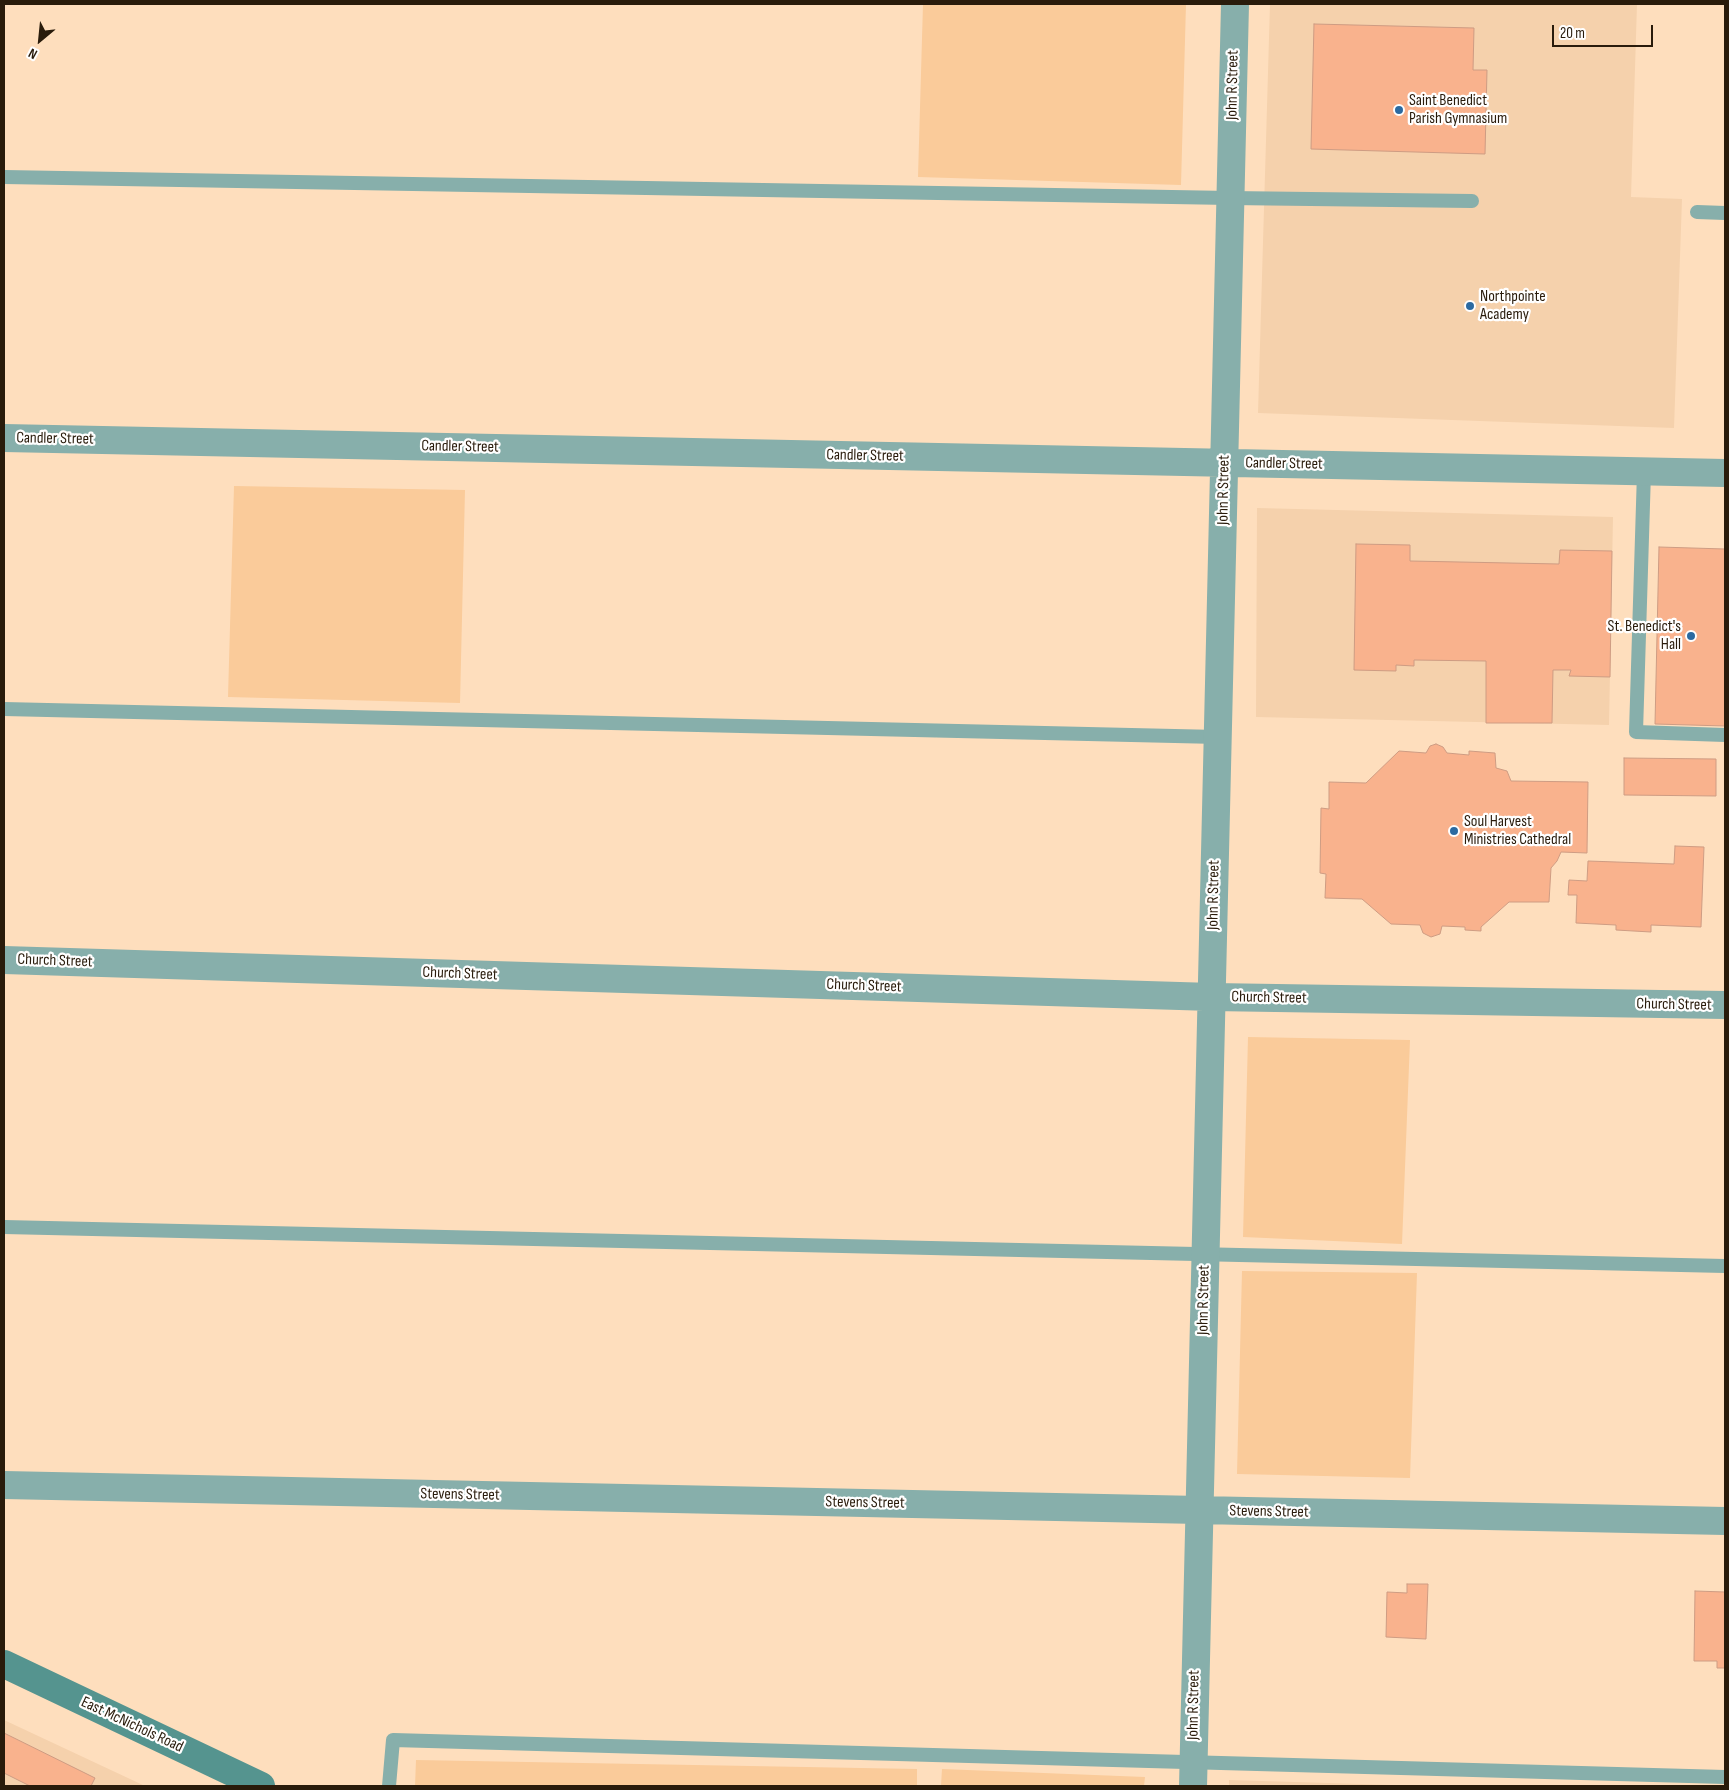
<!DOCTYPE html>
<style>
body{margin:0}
#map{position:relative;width:1729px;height:1790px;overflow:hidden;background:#fedebd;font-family:"Sofia Sans Condensed",sans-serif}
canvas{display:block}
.frame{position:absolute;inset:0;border:5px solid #291b0b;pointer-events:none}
.north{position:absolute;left:15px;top:15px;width:50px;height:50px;-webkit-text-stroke:4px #fff;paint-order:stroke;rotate:208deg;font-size:14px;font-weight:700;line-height:20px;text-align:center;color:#291b0b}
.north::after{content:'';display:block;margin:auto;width:18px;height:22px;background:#291b0b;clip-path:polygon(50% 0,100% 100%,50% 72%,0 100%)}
.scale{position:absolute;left:1552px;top:25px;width:101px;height:22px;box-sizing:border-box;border:2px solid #291b0b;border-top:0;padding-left:6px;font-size:15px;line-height:18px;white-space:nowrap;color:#291b0b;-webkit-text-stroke:4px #fff;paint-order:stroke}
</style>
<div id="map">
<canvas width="1729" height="1790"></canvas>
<div class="frame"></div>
<div class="north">N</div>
<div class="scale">20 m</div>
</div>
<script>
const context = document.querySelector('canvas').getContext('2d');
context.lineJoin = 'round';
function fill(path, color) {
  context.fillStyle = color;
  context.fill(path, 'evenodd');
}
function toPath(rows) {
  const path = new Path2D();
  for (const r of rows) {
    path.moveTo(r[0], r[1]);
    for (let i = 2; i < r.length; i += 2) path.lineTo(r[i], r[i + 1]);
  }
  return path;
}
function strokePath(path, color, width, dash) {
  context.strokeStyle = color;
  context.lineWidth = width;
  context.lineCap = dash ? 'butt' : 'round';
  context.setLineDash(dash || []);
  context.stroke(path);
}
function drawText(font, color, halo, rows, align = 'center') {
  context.font = font + ' "Sofia Sans Condensed",sans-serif';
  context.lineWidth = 4.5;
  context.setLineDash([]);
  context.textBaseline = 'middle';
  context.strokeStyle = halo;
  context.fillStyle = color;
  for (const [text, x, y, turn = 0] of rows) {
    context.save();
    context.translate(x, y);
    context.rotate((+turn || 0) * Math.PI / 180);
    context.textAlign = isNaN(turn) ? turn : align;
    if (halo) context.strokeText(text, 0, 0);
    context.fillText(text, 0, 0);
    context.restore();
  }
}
const built = toPath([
 [1270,4,1637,4,1631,197,1682,199,1674,428,1258,413],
 [1257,508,1613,517,1609,725,1256,717],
 [4,1720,145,1786,4,1786],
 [1229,1780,1426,1786,1229,1786]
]);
const green = toPath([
 [923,4,1186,4,1181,185,918,177],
 [234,486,465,490,460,703,228,697],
 [1248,1037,1410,1040,1402,1244,1243,1237],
 [1242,1271,1417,1273,1410,1478,1237,1474],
 [416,1760,917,1769,917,1786,415,1786],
 [942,1769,1145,1777,1144,1786,941,1786]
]);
const building = toPath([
 [1314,24,1474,28,1473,70,1487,70,1485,154,1311,149,1314,24],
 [1356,544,1410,545,1410,561,1559,564,1560,550,1612,551,1610,677,1569,676,1571,670,1553,670,1552,723,1486,723,1486,661,1414,660,1414,666,1396,665,1396,671,1354,670,1356,544],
 [1659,547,1725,549,1725,726,1655,724,1659,547],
 [1436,744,1443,747,1447,753,1469,755,1469,751,1495,753,1496,768,1507,771,1511,781,1588,782,1587,853,1561,852,1557,861,1551,868,1549,902,1509,902,1481,927,1481,931,1465,930,1465,927,1442,926,1440,934,1431,937,1423,933,1420,925,1391,924,1362,899,1325,898,1326,874,1320,873,1321,808,1329,809,1329,782,1366,783,1399,751,1426,753,1430,746,1436,744],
 [1624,758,1716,759,1716,796,1624,795,1624,758],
 [1675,846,1704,847,1701,927,1651,925,1651,932,1616,930,1616,925,1576,923,1577,895,1568,895,1569,880,1587,881,1588,861,1674,864,1675,846],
 [1407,1584,1428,1584,1426,1639,1386,1637,1387,1592,1407,1593,1407,1584],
 [1695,1591,1725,1592,1725,1668,1717,1668,1717,1661,1694,1661,1695,1591],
 [4,1733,95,1778,91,1786,30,1786,4,1773,4,1733]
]);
const lane = toPath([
 [4,177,1230,198,1472,201],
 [1697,212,1725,213],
 [1644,472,1636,732,1725,735],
 [4,709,1218,737],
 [4,1227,1725,1266],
 [389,1786,393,1740,1725,1777]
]);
const street = toPath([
 [4,438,1725,473],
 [4,960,1212,997,1725,1005],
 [4,1485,1725,1521],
 [1193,1786,1235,4]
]);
const secondary = toPath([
 [4,1664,261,1786]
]);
const markers = [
 [1399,110,5,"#2c6aa1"],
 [1470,306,5,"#2c6aa1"],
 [1691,636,5,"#2c6aa1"],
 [1454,831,5,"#2c6aa1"]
];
const streetNames = [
 ["John R Street",1233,85,-89],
 ["Candler Street",55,439,1],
 ["Candler Street",460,447,1],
 ["Candler Street",865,456,1],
 ["Candler Street",1284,464,1],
 ["John R Street",1224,490,-89],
 ["John R Street",1214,895,-89],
 ["Church Street",55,961,2],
 ["Church Street",460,974,2],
 ["Church Street",864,986,2],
 ["Church Street",1269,998,1],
 ["Church Street",1674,1005,1],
 ["John R Street",1204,1300,-89],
 ["Stevens Street",460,1495,1],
 ["Stevens Street",865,1503,1],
 ["Stevens Street",1269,1512,1],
 ["John R Street",1194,1705,-89],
 ["East McNichols Road",132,1725,25]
];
const poiNames = [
 ["Saint Benedict",1409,101],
 ["Parish Gymnasium",1409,119],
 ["Northpointe",1480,297],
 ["Academy",1480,315],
 ["St. Benedict's",1681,627,"right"],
 ["Hall",1681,645,"right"],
 ["Soul Harvest",1464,822],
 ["Ministries Cathedral",1464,840]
];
fill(built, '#f5d1ac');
fill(green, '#facb9a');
fill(building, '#f9b28d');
strokePath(building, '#ce9c83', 1);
strokePath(lane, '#87afab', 14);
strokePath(street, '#87afab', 28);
strokePath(secondary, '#55948f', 28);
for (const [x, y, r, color] of markers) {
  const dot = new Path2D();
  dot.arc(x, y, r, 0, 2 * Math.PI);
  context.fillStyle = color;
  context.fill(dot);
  strokePath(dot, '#fff', 2);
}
drawText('16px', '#291b0b', '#fff', streetNames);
drawText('16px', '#291b0b', '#fff', poiNames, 'left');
</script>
